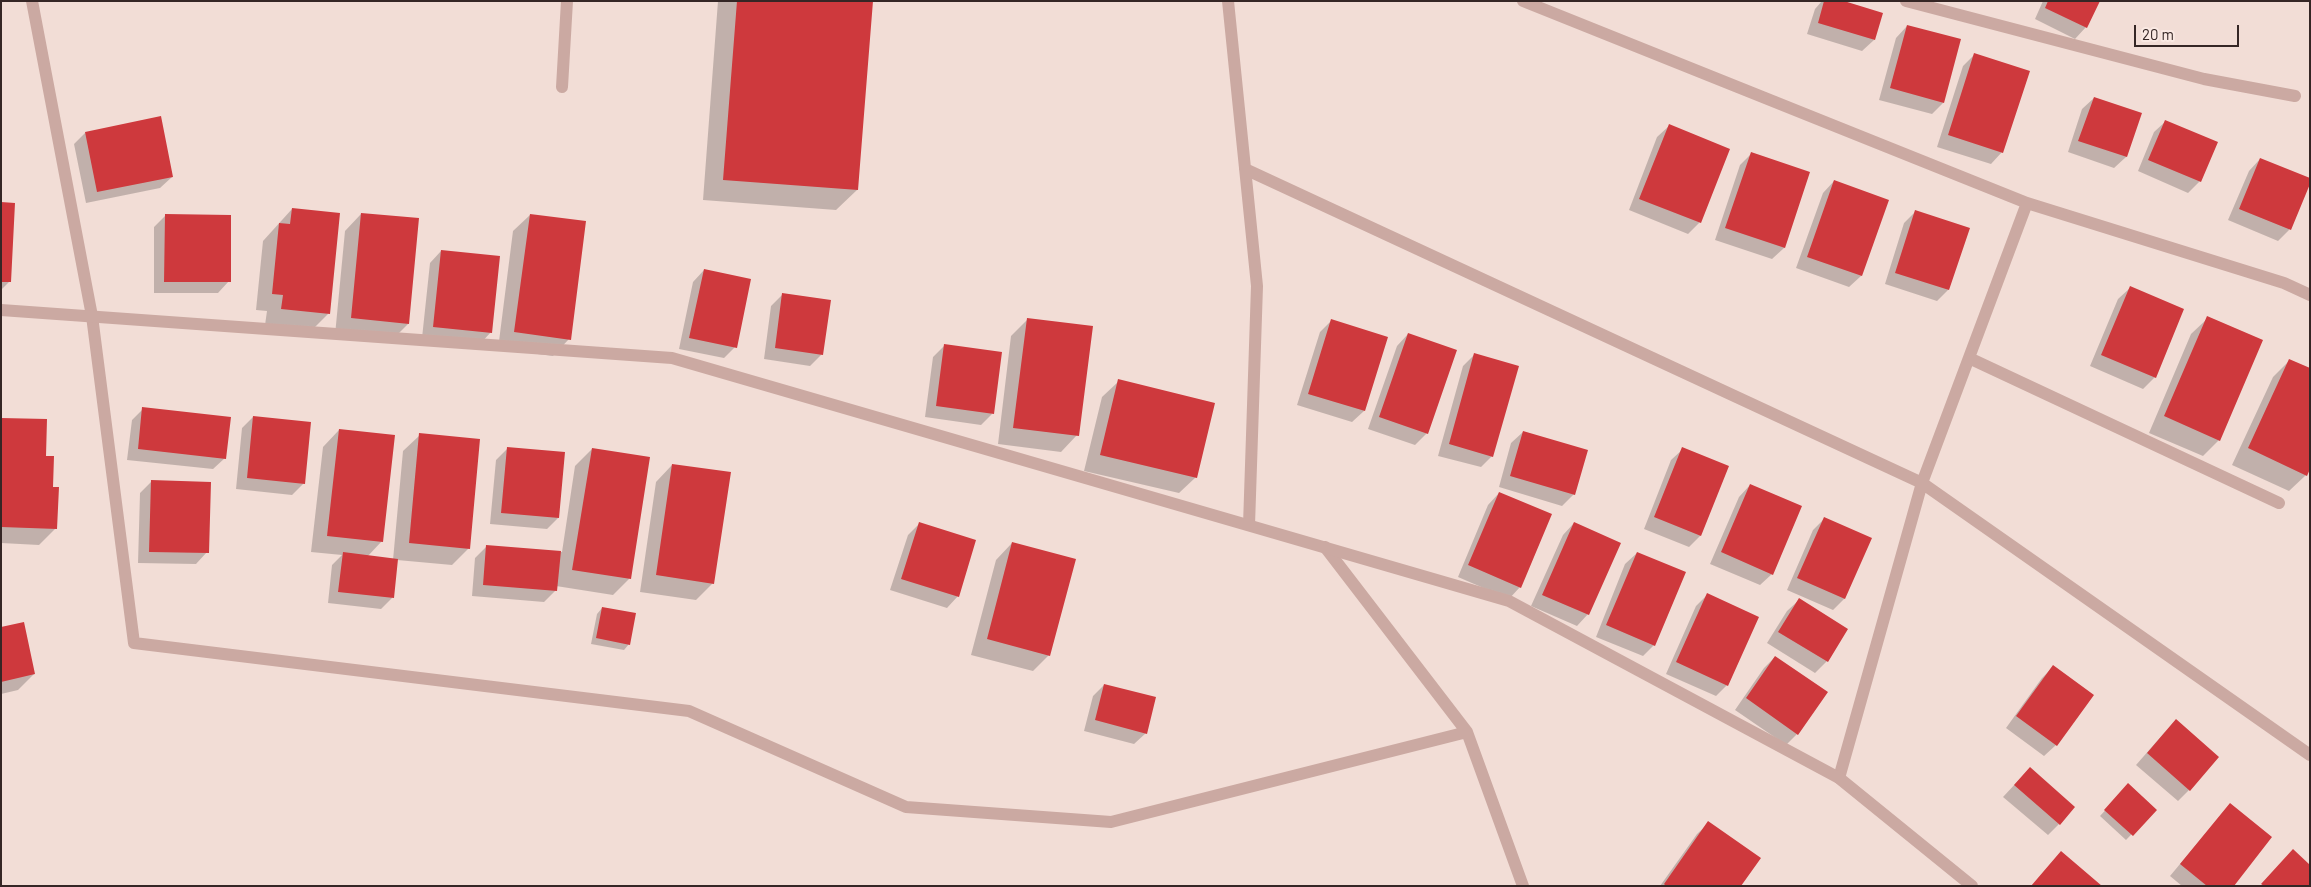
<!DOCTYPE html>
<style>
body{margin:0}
#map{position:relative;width:2311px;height:887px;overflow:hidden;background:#f2ddd6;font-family:Barlow,sans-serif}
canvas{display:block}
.frame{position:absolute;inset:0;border:2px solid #352625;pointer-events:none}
.scale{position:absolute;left:2134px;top:25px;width:105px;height:22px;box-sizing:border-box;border:2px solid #352625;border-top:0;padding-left:6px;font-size:15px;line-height:18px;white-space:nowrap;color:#352625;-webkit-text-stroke:4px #fae9e3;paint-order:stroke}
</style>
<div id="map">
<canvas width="2311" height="887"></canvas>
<div class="frame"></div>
<div class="scale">20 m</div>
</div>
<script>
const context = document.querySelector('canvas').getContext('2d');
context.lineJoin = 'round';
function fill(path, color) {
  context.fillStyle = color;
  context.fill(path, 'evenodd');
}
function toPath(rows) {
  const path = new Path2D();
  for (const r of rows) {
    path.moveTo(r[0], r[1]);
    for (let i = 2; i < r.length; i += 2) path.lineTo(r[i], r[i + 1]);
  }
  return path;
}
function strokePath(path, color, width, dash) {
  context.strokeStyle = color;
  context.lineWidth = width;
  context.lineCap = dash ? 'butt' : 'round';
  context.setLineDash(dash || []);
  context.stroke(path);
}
const shadow = toPath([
 [718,1,872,1,857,190,836,210,703,200],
 [1822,1,1839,1,1874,40,1862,51,1807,34,1815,9],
 [2043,1,2099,1,2086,27,2075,39,2035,19],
 [1907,26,1943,103,1932,114,1879,100,1896,38],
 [1975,54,2002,152,1991,164,1937,147,1963,66],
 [2094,98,2140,114,2126,157,2114,168,2068,152,2082,109],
 [2166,121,2200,181,2188,193,2138,171,2154,132],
 [1669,126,1700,222,1688,234,1629,210,1657,137],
 [85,133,172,177,160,188,86,203,74,144],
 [1751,154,1809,173,1784,248,1772,259,1715,240,1740,165],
 [2260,159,2310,181,2289,230,2278,241,2228,220,2249,171],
 [1834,181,1887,200,1861,276,1849,287,1796,268,1823,193],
 [1,204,9,282,1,290],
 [292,209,328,314,312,330,265,325,267,311,256,310,263,241],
 [1916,211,1948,290,1937,301,1885,284,1904,223],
 [361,214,408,324,392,340,335,335,345,231],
 [530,215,569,339,553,356,498,349,513,231],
 [165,216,229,281,218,293,154,293,154,227],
 [441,251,491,332,480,344,422,338,430,263],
 [704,270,735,347,724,358,679,349,693,282],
 [2130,288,2155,377,2143,389,2090,366,2118,299],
 [783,294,822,354,810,366,764,359,771,306],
 [2208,318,2219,440,2203,456,2149,433,2191,334],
 [1027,320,1077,435,1061,452,998,444,1011,336],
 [1331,321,1364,411,1352,422,1297,405,1320,332],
 [1408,334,1427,433,1415,445,1368,429,1397,346],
 [944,346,992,414,981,425,925,417,933,357],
 [1474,355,1492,456,1481,467,1438,456,1463,366],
 [2290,360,2306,475,2289,491,2232,465,2273,377],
 [1119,381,1196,477,1179,493,1084,471,1102,397],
 [143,409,225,458,213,469,127,460,132,420],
 [253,417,304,483,292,495,236,489,242,428],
 [1,419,45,457,52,488,56,528,39,545,1,543],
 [339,430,382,541,367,557,393,560,403,451,420,435,469,548,452,565,397,560,392,598,381,609,328,603,332,565,342,555,311,552,323,447],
 [1523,432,1574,494,1562,506,1499,487,1511,443],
 [507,449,558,518,547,529,490,524,496,460],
 [592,449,630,578,613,595,556,586,556,590,544,602,472,596,475,558,487,546,562,552,575,466],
 [1683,449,1728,467,1700,536,1689,547,1644,529,1671,460],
 [672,465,713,583,696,600,640,592,656,482],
 [151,482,207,552,196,564,138,563,140,493],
 [1750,485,1772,574,1760,585,1710,564,1739,497],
 [1499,493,1520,587,1509,599,1458,577,1488,505],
 [1824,519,1870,539,1844,599,1833,610,1787,590,1813,530],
 [1574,523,1588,614,1577,626,1531,606,1563,535],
 [919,524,958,596,947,608,890,590,908,535],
 [1012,543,1049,655,1033,671,971,655,996,560],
 [1637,553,1654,645,1643,656,1596,637,1625,564],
 [1707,595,1727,685,1716,696,1666,674,1696,606],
 [1799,600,1827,661,1815,673,1767,643,1787,611],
 [602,608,629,644,624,650,591,644,597,614],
 [1,628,34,674,18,690,1,694],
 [1775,657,1797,734,1786,745,1735,710,1764,668],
 [2053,667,2056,745,2044,756,2006,728,2042,678],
 [1104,685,1146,733,1134,744,1084,731,1093,696],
 [2165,732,2189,790,2178,801,2136,765],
 [2030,768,2059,824,2048,835,2003,797],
 [2123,791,2155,810,2126,840,2100,816],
 [2230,804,2232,886,2182,886,2170,876],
 [1709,823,1739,886,1660,886,1697,834]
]);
const building = toPath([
 [737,1,873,1,858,190,723,180],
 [1824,1,1844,1,1883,13,1875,40,1818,23],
 [2048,1,2100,1,2087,28,2045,8],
 [1907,25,1961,39,1944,103,1890,88],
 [1974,53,2030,71,2003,153,1948,135],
 [2094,97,2142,113,2127,157,2078,141],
 [161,116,173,177,97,192,85,132],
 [2165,120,2218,142,2201,182,2148,160],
 [1669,124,1730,149,1701,223,1639,199],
 [1751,152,1810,172,1785,248,1725,228],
 [2260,158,2310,178,2310,184,2291,230,2239,209],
 [1834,180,1889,200,1862,276,1807,257],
 [1,202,15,203,11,282,1,282],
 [292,208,340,213,330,314,281,309,283,295,272,294,279,223,290,224],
 [1915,210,1970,228,1949,290,1895,273],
 [361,213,419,218,409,324,351,318],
 [165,214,231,215,231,282,164,282],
 [530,214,586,221,571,340,514,332],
 [441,250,500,256,492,333,433,327],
 [704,269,751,279,737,348,689,338],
 [2130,286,2184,309,2156,378,2101,355],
 [782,293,831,300,823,355,775,348],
 [2207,316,2263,340,2220,441,2164,416],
 [1027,318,1093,326,1079,436,1013,428],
 [1331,319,1388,337,1365,411,1308,394],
 [1408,333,1457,350,1428,434,1379,417],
 [944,344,1002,352,994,414,936,406],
 [1474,353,1519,366,1493,457,1449,444],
 [2289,359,2310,368,2310,469,2307,476,2248,448],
 [1118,379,1215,403,1197,478,1100,455],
 [142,407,231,417,226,459,138,449],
 [253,416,311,422,305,484,247,478],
 [1,418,47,419,46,456,54,456,53,487,59,487,57,529,1,527],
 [339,429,395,435,383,542,327,536],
 [1523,431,1588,450,1575,495,1510,476],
 [419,433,480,439,470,549,409,543],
 [507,447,565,452,559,518,501,513],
 [1682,447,1729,466,1701,536,1654,517],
 [592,448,650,457,631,579,572,570],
 [672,464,731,472,714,584,656,575],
 [151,480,211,482,209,553,149,552],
 [1750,484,1802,506,1773,575,1721,552],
 [1499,492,1552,514,1521,588,1468,565],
 [1824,517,1872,538,1845,599,1797,578],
 [919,522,976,540,959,597,901,579],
 [1574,522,1621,543,1589,615,1542,595],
 [1012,542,1076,559,1050,656,987,639],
 [486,545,561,551,557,591,483,585],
 [343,552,398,559,394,598,338,592],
 [1637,552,1686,572,1655,646,1606,625],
 [1707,593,1759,617,1728,686,1676,662],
 [1799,598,1848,629,1828,662,1778,632],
 [602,607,636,613,630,645,596,638],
 [24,622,35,674,1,682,1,627],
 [1775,656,1828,692,1798,735,1746,698],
 [2053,665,2094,695,2057,746,2016,716],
 [1104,684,1156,697,1147,734,1095,720],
 [2176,719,2219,757,2190,791,2147,753],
 [2030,767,2075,807,2060,825,2014,785],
 [2128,783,2157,810,2133,836,2104,810],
 [2230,803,2272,837,2234,886,2207,886,2180,864],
 [1708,821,1761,858,1741,886,1666,886,1664,884],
 [2293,849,2310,865,2310,886,2264,886,2261,884],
 [2061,851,2102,886,2031,886]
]);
const minor = toPath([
 [32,1,92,316,134,643,689,711,906,807,1111,822,1467,732],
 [1228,1,1257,286,1249,525],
 [1523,1,2027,203,2284,283,2310,295],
 [1906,1,2204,79,2295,96],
 [562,87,567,1],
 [1245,169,1922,483,2310,755],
 [1969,358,2279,503],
 [1325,547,1467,732,1523,886],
 [1839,778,1922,483,2027,203]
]);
const tertiary = toPath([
 [1,310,672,358,1509,601,1839,778,1972,886]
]);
fill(shadow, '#0003');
fill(building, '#ce393d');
strokePath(minor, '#cba9a2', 12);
strokePath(tertiary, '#cba9a2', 12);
</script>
